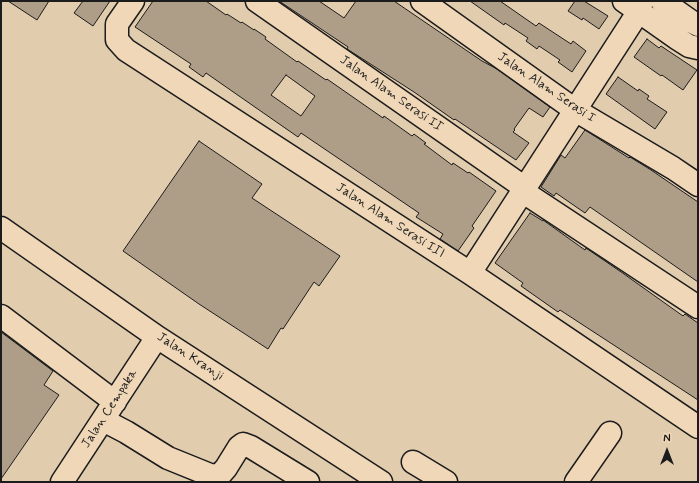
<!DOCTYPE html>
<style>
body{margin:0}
#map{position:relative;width:699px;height:483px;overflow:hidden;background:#e2ccae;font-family:Mynerve,sans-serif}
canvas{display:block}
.frame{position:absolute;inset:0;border:2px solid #1c1c1c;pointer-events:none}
.north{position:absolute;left:647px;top:431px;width:40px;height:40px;-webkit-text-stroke:3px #efd7b7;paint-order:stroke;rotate:0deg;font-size:11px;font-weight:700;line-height:16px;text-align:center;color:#1c1c1c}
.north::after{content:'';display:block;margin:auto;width:14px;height:18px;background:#1c1c1c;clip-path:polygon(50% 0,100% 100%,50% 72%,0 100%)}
</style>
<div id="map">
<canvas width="699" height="483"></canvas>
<div class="frame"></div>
<div class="north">N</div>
</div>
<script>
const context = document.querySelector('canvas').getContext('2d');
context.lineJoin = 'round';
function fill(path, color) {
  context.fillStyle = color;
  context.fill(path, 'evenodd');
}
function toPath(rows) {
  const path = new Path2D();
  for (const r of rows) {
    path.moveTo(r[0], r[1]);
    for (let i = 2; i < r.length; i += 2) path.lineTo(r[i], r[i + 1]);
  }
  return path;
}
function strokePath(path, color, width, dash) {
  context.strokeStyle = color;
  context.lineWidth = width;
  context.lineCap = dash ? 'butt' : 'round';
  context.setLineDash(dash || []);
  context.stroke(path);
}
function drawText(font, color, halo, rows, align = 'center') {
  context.font = font + ' Mynerve,sans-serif';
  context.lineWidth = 4;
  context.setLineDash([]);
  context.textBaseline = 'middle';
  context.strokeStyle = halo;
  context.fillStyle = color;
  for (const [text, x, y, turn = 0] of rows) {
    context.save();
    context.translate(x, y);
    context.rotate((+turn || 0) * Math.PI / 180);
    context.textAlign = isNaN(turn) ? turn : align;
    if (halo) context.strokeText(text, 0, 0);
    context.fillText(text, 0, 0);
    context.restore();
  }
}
const building = toPath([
 [8,1,49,1,37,20,8,1],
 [83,1,110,1,93,26,74,13,83,1],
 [153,1,206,1,226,15,227,14,241,23,242,22,254,30,254,29,266,37,265,39,297,62,298,61,326,80,327,79,383,118,384,116,412,136,414,134,426,143,424,144,452,165,453,163,468,173,469,172,496,191,472,226,474,228,458,251,440,239,443,234,416,217,419,213,301,133,298,137,206,73,203,77,189,67,191,64,135,27,153,1],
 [286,75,315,96,301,116,271,95,286,75],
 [279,1,319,1,344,18,356,1,394,1,482,61,497,69,550,107,543,117,529,108,514,129,515,130,513,132,529,143,516,160,455,119,454,120,414,92,358,56,347,49,348,47,279,1],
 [470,1,500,1,536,26,539,23,571,44,573,41,586,51,572,72,558,62,560,60,539,46,537,49,526,41,528,38,505,23,504,25,470,1],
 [575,1,584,1,608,16,599,29,583,18,582,20,568,11,575,1],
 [647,39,659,48,661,46,697,70,683,90,662,75,661,76,634,57,647,39],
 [618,77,638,91,639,89,649,96,647,99,667,112,655,129,606,94,618,77],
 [585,130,629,158,630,157,651,170,698,202,698,282,590,207,585,213,556,193,554,196,541,187,561,155,565,158,585,130],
 [199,141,262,184,252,198,340,256,319,286,314,282,283,329,281,328,268,349,199,304,123,251,199,141],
 [530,213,543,221,543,220,585,250,586,248,624,274,683,316,685,314,698,323,698,400,560,310,558,312,521,286,523,283,495,263,530,213],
 [1,332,53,371,44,385,59,395,1,479,1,332]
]);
const minor = toPath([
 [133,1,117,24,117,40,126,50,470,273,698,427],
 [257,1,525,188],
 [422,1,575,110,673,168,698,185],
 [624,1,678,39,689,46,698,48],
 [662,1,692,22,698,25],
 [522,191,698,307],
 [1,228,157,337,381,482],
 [470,273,639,11,642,1],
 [1,316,115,402],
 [103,420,126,432,168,458,210,475,219,476,226,468,239,447,243,444,251,447,308,482],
 [413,462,446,482],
 [62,482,157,337],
 [576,482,610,433]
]);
const streetNames = [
 ["Jalan Alam Serasi I",546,88,34],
 ["Jalan Alam Serasi II",391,94,35],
 ["Jalan Alam Serasi III",390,221,33],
 ["Jalan Kranji",190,357,33],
 ["Jalan Cempaka",110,409,-57]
];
fill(building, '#ae9e87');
strokePath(building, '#1c1c1c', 1);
strokePath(minor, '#1c1c1c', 25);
strokePath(minor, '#efd7b7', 22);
drawText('13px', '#1c1c1c', '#efd7b7', streetNames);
</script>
